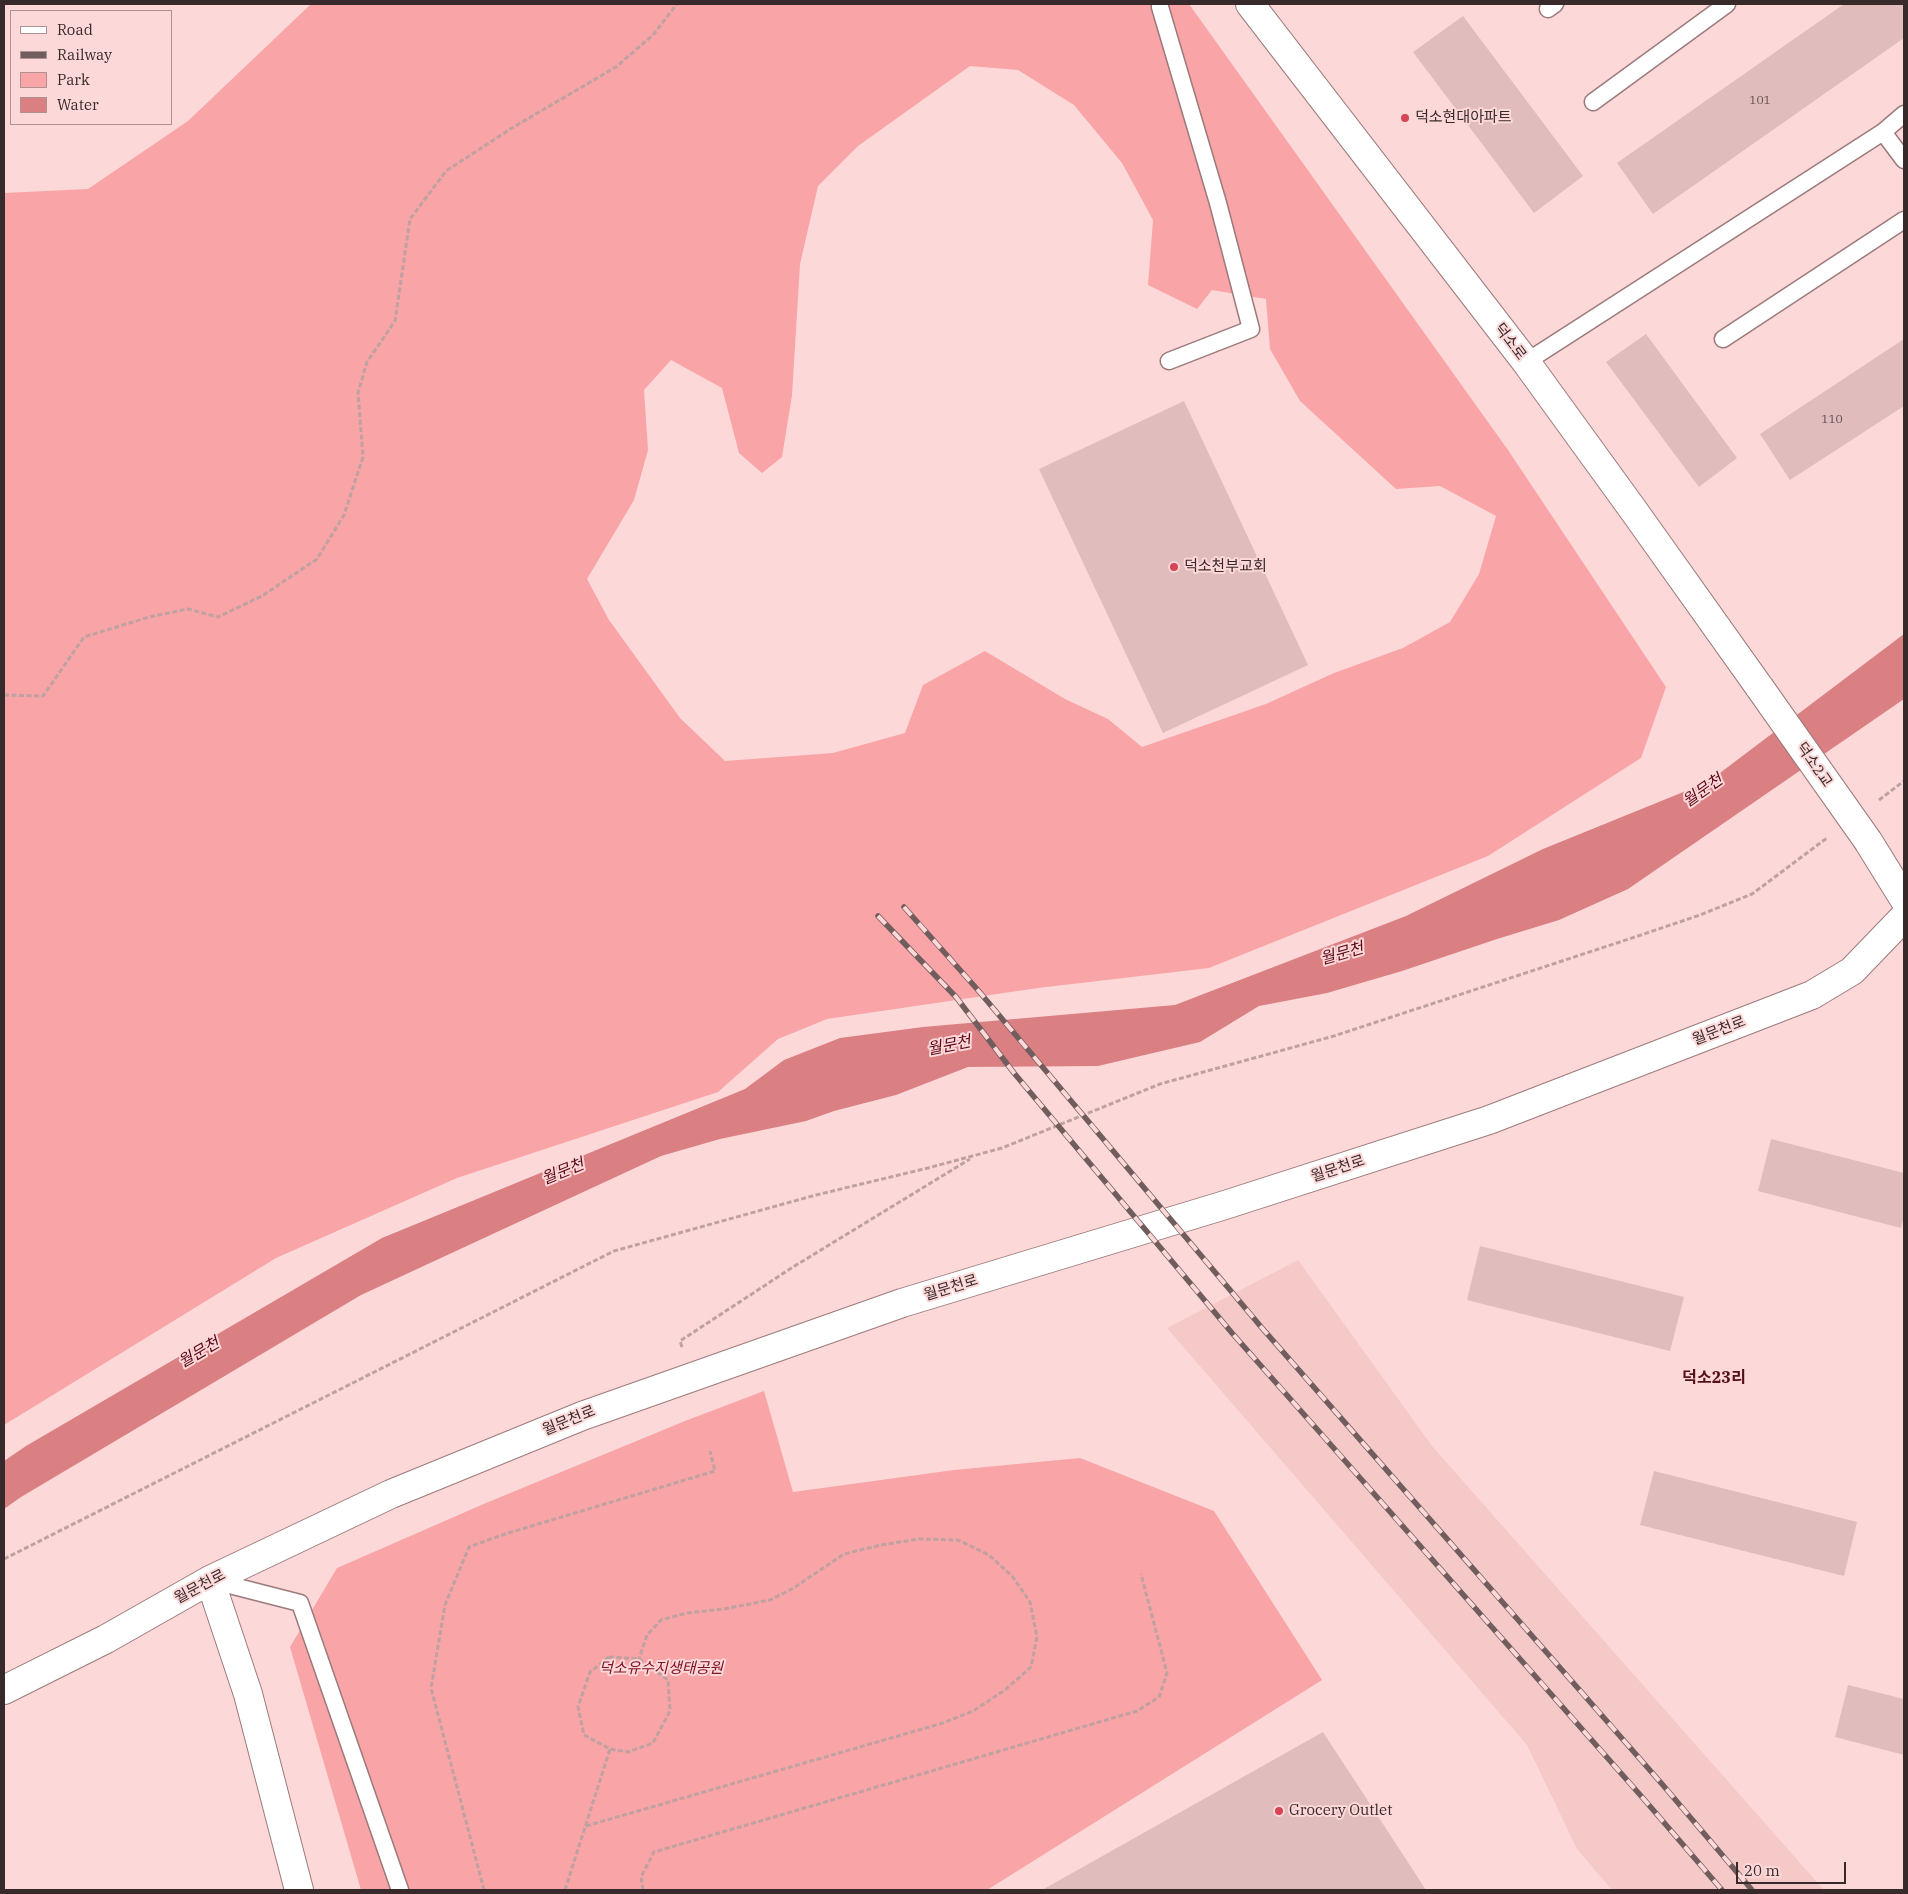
<!DOCTYPE html>
<meta charset="utf-8">
<style>
body{margin:0}
#map{position:relative;width:1908px;height:1894px;overflow:hidden;background:#fdd8d8;font-family:"IBM Plex Serif",serif}
canvas{display:block}
.frame{position:absolute;inset:0;border:5px solid #382a2b;pointer-events:none}
.legend{position:absolute;left:10px;top:10px;width:162px;height:115px;box-sizing:border-box;background:#fdd8d8;border:1px solid #ae9293;margin:0;padding:6px 9px;list-style:none;font-size:15px;color:#382a2b}
.legend li{display:flex;align-items:center;gap:10px;height:25px}
.legend b{width:25px;border:1px solid #ae9293}
.scale{position:absolute;left:1736px;top:1862px;width:110px;height:22px;box-sizing:border-box;border:2px solid #382a2b;border-top:0;padding-left:6px;font-size:15px;line-height:18px;white-space:nowrap;color:#382a2b;-webkit-text-stroke:4px #fdd8d8;paint-order:stroke}
</style>
<div id="map">
<canvas width="1908" height="1894"></canvas>
<div class="frame"></div>
<ul class="legend">
<li><b style="height:6px;background:#fff"></b>Road</li>
<li><b style="height:6px;background:#715d5d"></b>Railway</li>
<li><b style="height:14px;background:#f9a4a6"></b>Park</li>
<li><b style="height:14px;background:#da7f82"></b>Water</li>
</ul>
<div class="scale">20 m</div>
</div>
<script>
const context = document.querySelector('canvas').getContext('2d');
context.lineJoin = 'round';
function fill(path, color) {
  context.fillStyle = color;
  context.fill(path, 'evenodd');
}
function toPath(rows) {
  const path = new Path2D();
  for (const r of rows) {
    path.moveTo(r[0], r[1]);
    for (let i = 2; i < r.length; i += 2) path.lineTo(r[i], r[i + 1]);
  }
  return path;
}
function strokePath(path, color, width, dash) {
  context.strokeStyle = color;
  context.lineWidth = width;
  context.lineCap = dash ? 'butt' : 'round';
  context.setLineDash(dash || []);
  context.stroke(path);
}
function drawText(font, color, halo, rows, align = 'center') {
  context.font = font + ' "IBM Plex Serif","Noto Sans KR",serif';
  context.lineWidth = 4;
  context.setLineDash([]);
  context.textBaseline = 'middle';
  context.strokeStyle = halo;
  context.fillStyle = color;
  for (const [text, x, y, turn = 0] of rows) {
    context.save();
    context.translate(x, y);
    context.rotate((+turn || 0) * Math.PI / 180);
    context.textAlign = isNaN(turn) ? turn : align;
    if (halo) context.strokeText(text, 0, 0);
    context.fillText(text, 0, 0);
    context.restore();
  }
}
const built = toPath([
 [1298,1260,1432,1446,1824,1890,1612,1890,1577,1849,1527,1745,1167,1328]
]);
const green = toPath([
 [311,4,1189,4,1508,450,1666,687,1641,758,1488,856,1209,968,1038,988,827,1019,778,1039,718,1092,457,1178,276,1258,4,1425,4,193,88,189,188,121],
 [970,66,1018,70,1074,105,1122,163,1153,220,1148,285,1197,309,1212,290,1266,299,1270,349,1300,401,1396,489,1440,486,1496,516,1479,574,1450,622,1403,648,1334,673,1266,704,1142,747,1108,719,1065,699,985,651,923,685,905,733,833,753,725,761,680,718,609,620,587,579,634,500,648,450,644,390,671,360,722,388,739,453,762,473,782,457,792,395,800,264,818,186,858,146],
 [764,1391,793,1492,954,1470,1080,1458,1214,1511,1322,1680,987,1890,361,1890,290,1647,337,1568,486,1503,685,1421]
]);
const water = toPath([
 [1904,634,1904,699,1628,889,1559,920,1497,939,1402,971,1327,993,1259,1006,1200,1042,1098,1066,968,1067,896,1095,834,1111,806,1121,720,1139,661,1156,361,1295,21,1497,4,1509,4,1461,26,1446,382,1238,745,1089,784,1060,840,1038,923,1027,1175,1005,1406,916,1543,849,1708,782]
]);
const building = toPath([
 [1844,4,1904,4,1904,38,1653,214,1617,163],
 [1463,16,1583,176,1534,213,1413,52],
 [1646,334,1737,458,1699,487,1606,362],
 [1904,339,1904,406,1790,480,1760,434],
 [1184,401,1308,665,1163,733,1039,469],
 [1771,1139,1904,1173,1904,1216,1901,1228,1758,1191],
 [1480,1246,1684,1297,1670,1351,1467,1300],
 [1654,1471,1857,1522,1844,1576,1640,1525],
 [1848,1685,1904,1699,1904,1755,1835,1737],
 [1323,1732,1426,1890,1042,1890]
]);
const path = toPath([
 [4,695,43,696,84,637,149,617,188,609,218,617,262,596,317,559,344,515,363,457,358,393,367,362,395,321,410,219,446,171,512,128,616,67,653,35,677,4],
 [1879,800,1904,781],
 [682,1347,680,1341,793,1267,970,1159],
 [4,1559,614,1251,816,1195,928,1168,1002,1148,1160,1084,1334,1036,1638,936,1700,915,1752,894,1827,838],
 [609,1657,639,1659,668,1680,670,1711,653,1743,628,1752,610,1749,584,1735,578,1707,590,1672,609,1657],
 [586,1826,943,1723,973,1711,1005,1690,1031,1667,1037,1637,1030,1602,1013,1577,989,1555,958,1540,919,1539,881,1545,844,1554,792,1589,770,1600,724,1609,687,1613,661,1620,647,1635,639,1659],
 [484,1890,431,1688,445,1605,469,1547,505,1534,715,1471,710,1451],
 [565,1890,610,1749],
 [643,1890,641,1877,654,1852,1137,1711,1159,1697,1167,1673,1141,1574]
]);
const lane = toPath([
 [1160,4,1160,7,1218,203,1251,329,1169,361],
 [1548,9,1555,4],
 [1593,102,1727,4],
 [1883,132,1904,160],
 [1723,339,1904,220],
 [1526,362,1883,132,1904,114],
 [210,1580,300,1603,400,1890]
]);
const street = toPath([
 [1250,4,1526,362,1634,511,1760,688],
 [1868,841,1904,899],
 [210,1580,248,1694,299,1890],
 [4,1690,106,1639,210,1580,391,1494,582,1416,902,1303,1225,1205,1489,1120,1812,995,1852,971,1904,917]
]);
const rail = toPath([
 [904,907,977,989,1262,1328,1662,1784,1752,1890],
 [878,916,956,997,1014,1073,1232,1333,1642,1797,1722,1890]
]);
const streetBridge = toPath([
 [1760,688,1868,841]
]);
const markers = [
 [1405,118,5,"#d64555"],
 [1174,567,5,"#d64555"],
 [1279,1811,5,"#d64555"]
];
const numberNames = [
 ["101",1760,101],
 ["110",1832,420]
];
const poiNames = [
 ["덕소현대아파트",1415,118],
 ["덕소천부교회",1184,567],
 ["Grocery Outlet",1289,1811]
];
const streetNames = [
 ["덕소로",1510,342,53],
 ["덕소2교",1814,765,55],
 ["월문천로",1719,1031,-21],
 ["월문천로",1338,1169,-18],
 ["월문천로",951,1288,-17],
 ["월문천로",569,1421,-22],
 ["월문천로",200,1587,-28]
];
const parkNames = [
 ["덕소유수지생태공원",661,1669]
];
const waterNames = [
 ["월문천",1703,791,-35],
 ["월문천",1342,954,-16],
 ["월문천",949,1046,-11],
 ["월문천",563,1172,-22],
 ["월문천",199,1353,-30]
];
const neighbourhoodNames = [
 ["덕소23리",1714,1378]
];
fill(built, '#f6c9c9');
fill(green, '#f9a4a6');
fill(water, '#da7f82');
fill(building, '#e1bcbc');
strokePath(lane, '#9c7a7b', 19);
strokePath(street, '#9c7a7b', 30);
strokePath(path, '#bfa1a1', 3, [5, 2.5]);
strokePath(lane, '#fff', 16);
strokePath(street, '#fff', 28);
strokePath(rail, '#715d5d', 5.5);
strokePath(rail, '#fdd8d8', 4, [11]);
strokePath(streetBridge, '#9c7a7b', 30, []);
strokePath(streetBridge, '#fff', 28);
for (const [x, y, r, color] of markers) {
  const dot = new Path2D();
  dot.arc(x, y, r, 0, 2 * Math.PI);
  context.fillStyle = color;
  context.fill(dot);
  strokePath(dot, '#fdd8d8', 2);
}
drawText('12px', '#624e4f', null, numberNames);
drawText('15px', '#382a2b', '#fdd8d8', poiNames, 'left');
drawText('15px', '#382a2b', '#fdd8d8', streetNames);
drawText('italic 15px', '#801226', '#fdd8d8', parkNames);
drawText('italic 16px', '#5a0617', '#fdd8d8', waterNames);
drawText('bold 16px', '#540f19', '#fdd8d8', neighbourhoodNames);
</script>
